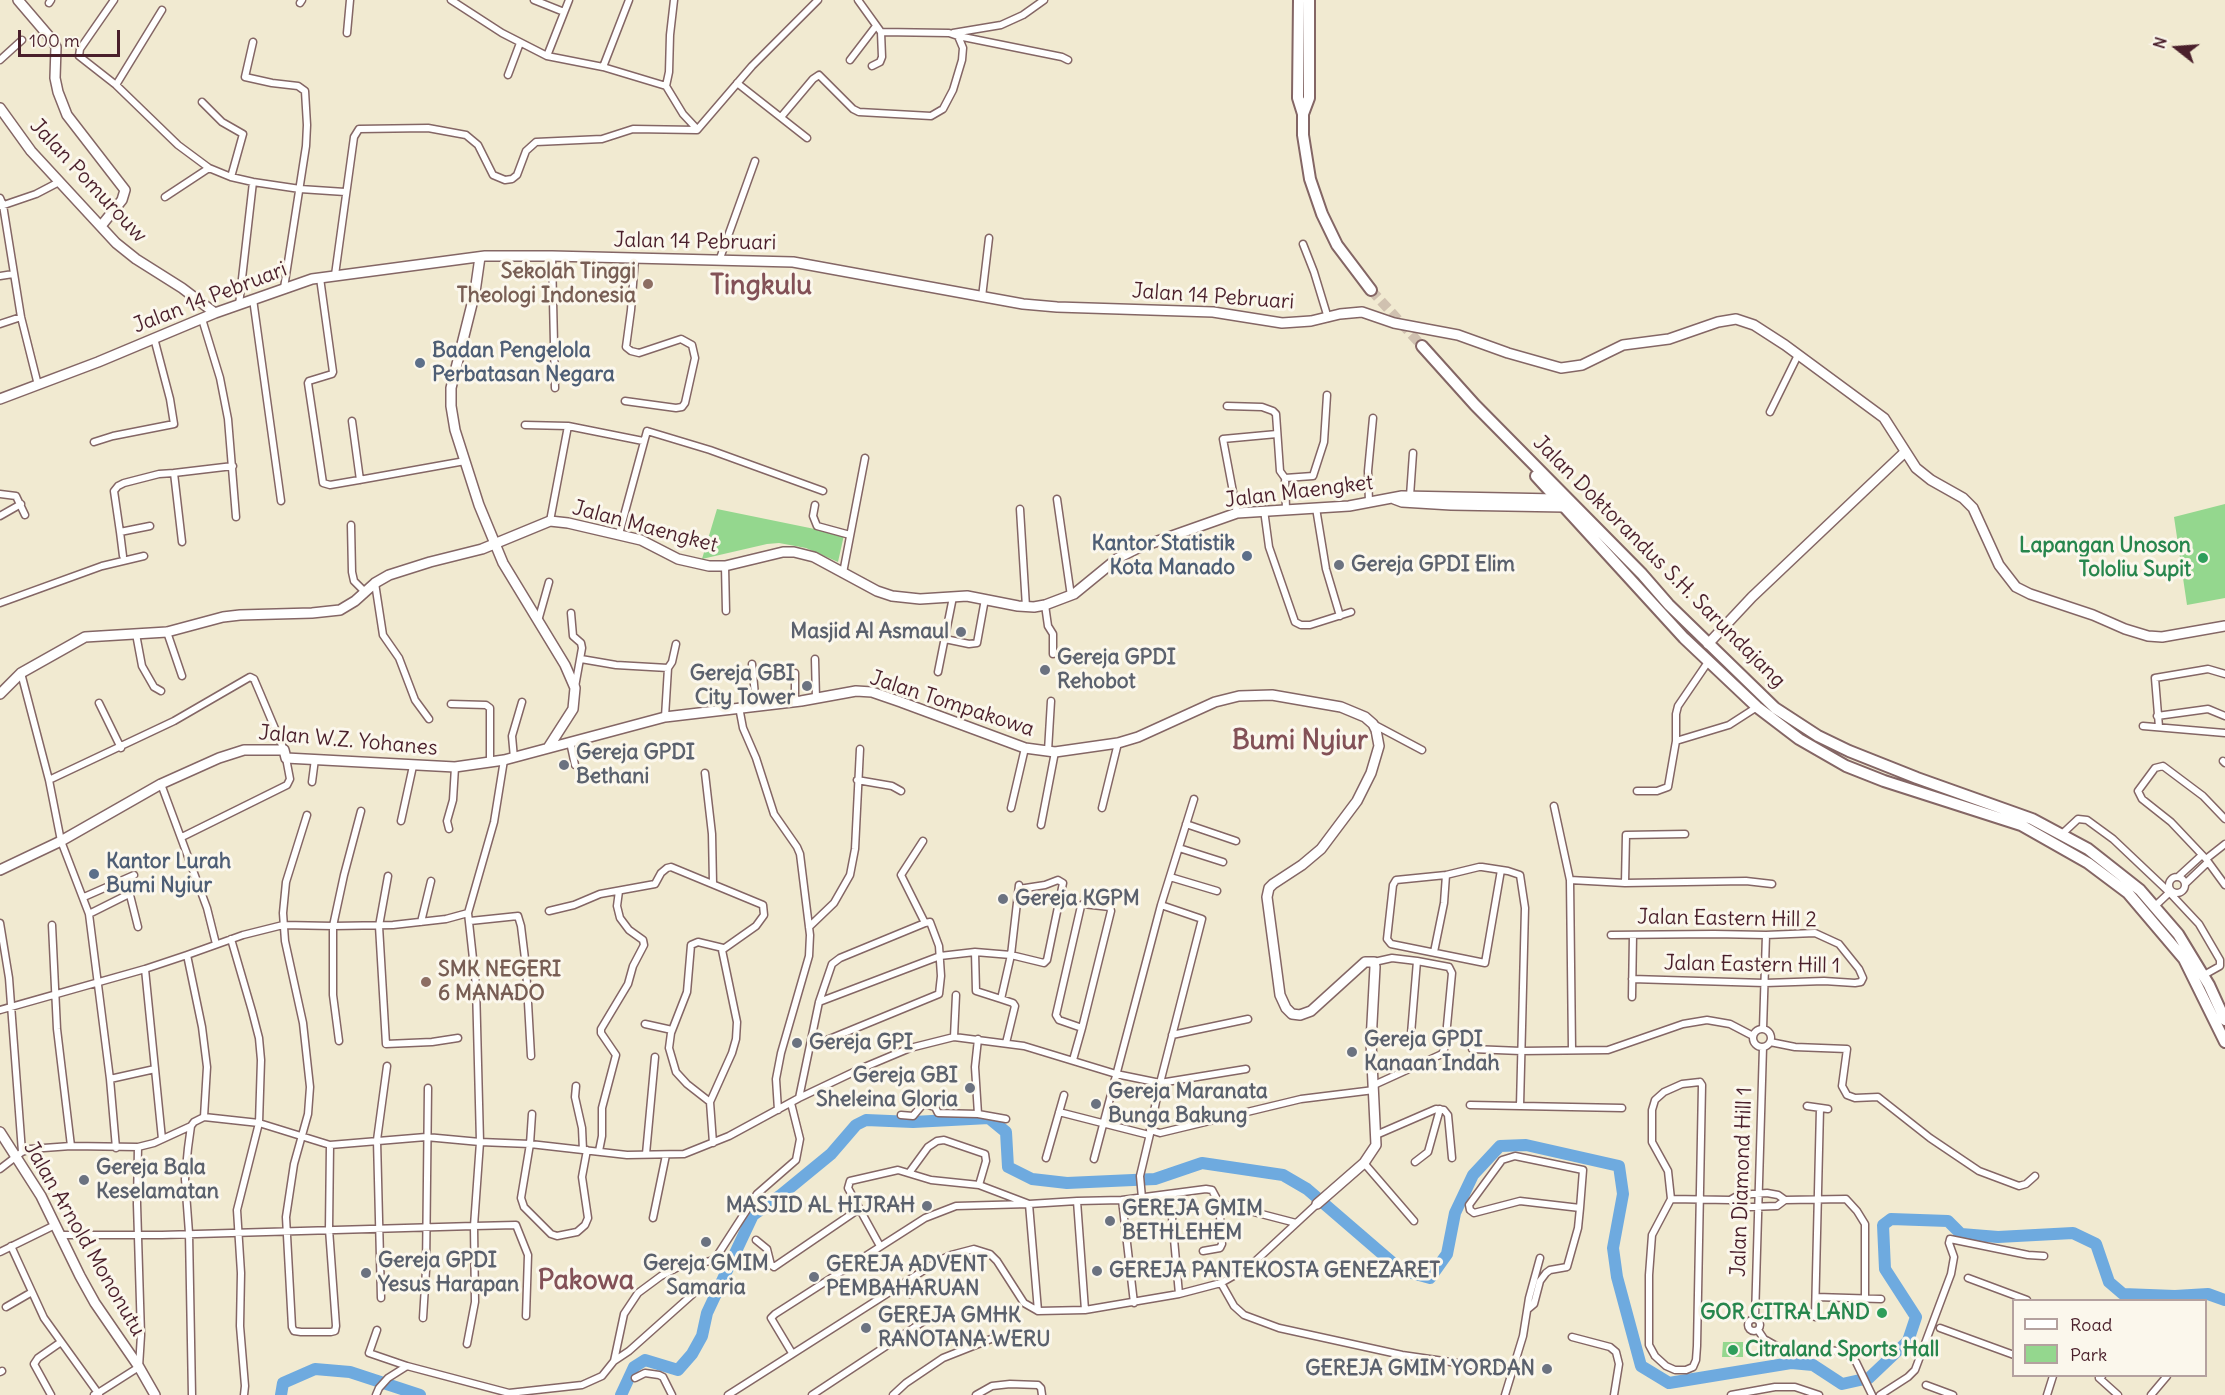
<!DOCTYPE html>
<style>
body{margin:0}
#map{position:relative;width:2225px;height:1395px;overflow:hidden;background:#f1ead1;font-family:Delius,sans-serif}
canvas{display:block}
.legend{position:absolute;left:2012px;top:1299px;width:195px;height:78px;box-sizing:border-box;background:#fbf7ec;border:2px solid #b4a19f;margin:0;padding:8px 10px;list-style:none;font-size:18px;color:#4a1f2b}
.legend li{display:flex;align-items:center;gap:12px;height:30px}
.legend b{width:30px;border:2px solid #b4a19f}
.north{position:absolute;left:2147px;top:18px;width:60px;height:60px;-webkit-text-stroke:4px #fbf7ec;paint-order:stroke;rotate:287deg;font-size:16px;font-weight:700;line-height:24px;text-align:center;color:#4a1f2b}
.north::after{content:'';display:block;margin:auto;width:21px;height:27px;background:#4a1f2b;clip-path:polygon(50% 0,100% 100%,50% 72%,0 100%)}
.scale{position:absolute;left:18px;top:30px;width:102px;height:27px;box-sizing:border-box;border:3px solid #4a1f2b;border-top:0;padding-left:8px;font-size:18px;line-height:21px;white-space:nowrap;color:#4a1f2b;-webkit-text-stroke:4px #fbf7ec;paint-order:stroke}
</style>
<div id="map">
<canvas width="2225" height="1395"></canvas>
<ul class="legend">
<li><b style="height:8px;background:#fff"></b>Road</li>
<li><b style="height:16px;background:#94d78e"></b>Park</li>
</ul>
<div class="north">N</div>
<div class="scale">100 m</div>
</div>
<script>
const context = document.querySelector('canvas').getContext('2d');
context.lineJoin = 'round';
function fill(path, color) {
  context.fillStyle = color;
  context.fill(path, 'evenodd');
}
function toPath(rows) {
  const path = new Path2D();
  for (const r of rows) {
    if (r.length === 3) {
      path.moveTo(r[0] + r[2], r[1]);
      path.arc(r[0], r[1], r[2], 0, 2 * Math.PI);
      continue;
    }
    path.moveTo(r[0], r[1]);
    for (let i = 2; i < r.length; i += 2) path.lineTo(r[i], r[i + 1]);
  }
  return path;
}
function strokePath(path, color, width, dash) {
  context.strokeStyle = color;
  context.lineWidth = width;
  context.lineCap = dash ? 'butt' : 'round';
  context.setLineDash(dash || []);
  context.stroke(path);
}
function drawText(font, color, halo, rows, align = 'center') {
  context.font = font + ' Delius,sans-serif';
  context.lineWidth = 6;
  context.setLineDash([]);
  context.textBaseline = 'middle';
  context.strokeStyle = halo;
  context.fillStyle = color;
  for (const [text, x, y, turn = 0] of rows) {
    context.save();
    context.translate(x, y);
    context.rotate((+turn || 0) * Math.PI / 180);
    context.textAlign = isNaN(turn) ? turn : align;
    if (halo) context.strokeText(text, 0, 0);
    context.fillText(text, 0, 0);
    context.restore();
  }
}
const green = toPath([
 [2225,504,2225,598,2187,605,2174,517],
 [717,509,844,535,838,562,806,548,779,543,767,544,702,559],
 [1723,1342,1743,1342,1743,1357,1722,1357]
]);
const river = toPath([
 [281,1395,283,1383,315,1369,350,1372,420,1395],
 [621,1395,634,1367,645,1360,678,1370,692,1354,702,1336,707,1313,753,1215,781,1195,831,1154,856,1125,866,1120,913,1122,989,1118,1006,1132,1008,1167,1032,1179,1067,1183,1155,1179,1202,1163,1283,1175,1307,1189,1401,1270,1430,1278,1447,1254,1455,1213,1473,1175,1500,1146,1526,1145,1619,1166,1623,1194,1613,1248,1617,1277,1641,1366,1669,1383,1791,1363,1813,1365,1842,1384,1869,1378,1908,1341,1916,1317,1885,1269,1883,1225,1891,1219,1948,1221,1961,1234,1998,1237,2073,1233,2096,1244,2109,1282,2123,1294,2175,1296,2208,1294,2225,1300]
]);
const highwayTunnel = toPath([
 [1371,290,1422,346]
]);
const street = toPath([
 [114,0,80,49,79,56,116,85,178,145,209,168,231,177,253,182,300,189,345,192],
 [451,0,502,33,547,56],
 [534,0,564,12],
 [569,0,547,56,603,67,666,86,683,114,697,129],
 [858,0,881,32,882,57,880,62,872,66],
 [49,3,51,0],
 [300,3,302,0],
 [347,33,350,0],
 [953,33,1001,25,1023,15,1044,0],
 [958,36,1062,57,1068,60],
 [253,42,245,77,272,83,298,86,305,91,307,125,306,146,284,288],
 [0,60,22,40],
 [850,60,876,26],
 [603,67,629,0],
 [508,75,520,43],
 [737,83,807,138],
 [116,85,162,10],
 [666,86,669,72,670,35,674,0],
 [202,102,222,122,243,134,231,177],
 [781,117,813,79,819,75,853,109,859,112,931,116,943,109,953,90,962,60,963,48,958,36,949,33,881,32],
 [165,197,209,168],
 [0,198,3,205,21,317,38,385],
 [1,206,36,194,59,182],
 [1303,244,1314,272,1328,318],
 [552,256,555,388],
 [719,261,755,161],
 [335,275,354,137,359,129,428,128,466,135,478,145,493,175,505,180,512,179,517,175,526,151,536,142,602,139,633,129,697,130,752,66,818,0],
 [0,276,13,274],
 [320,278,333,372,332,374,309,381,308,383,323,483,330,485,359,480,465,461],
 [982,297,989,238],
 [253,299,281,501],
 [239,305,253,182],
 [202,319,220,378,228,419,236,517],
 [0,324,21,317],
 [625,401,676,408,682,407,685,403,695,358,692,345,681,339,639,353,631,351,626,347,631,310,635,258],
 [1227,406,1262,407,1273,411,1276,414,1280,471,1285,478,1286,509],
 [1770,412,1798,355],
 [352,421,360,480],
 [525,425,568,426],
 [94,442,113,436,174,424,170,399,154,338],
 [1285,478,1313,476,1324,442,1327,395],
 [0,494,16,496,25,515],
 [1410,496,1413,453],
 [1057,499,1071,596],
 [1369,503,1368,471,1373,418],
 [815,505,813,516,817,526,850,535],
 [1316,508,1326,569,1340,616],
 [1020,509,1026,607],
 [1264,510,1269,547,1295,622,1301,625,1310,625,1351,612],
 [1237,513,1223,439,1277,434],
 [0,516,21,504],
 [550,521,568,426,643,441],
 [351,525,352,572,354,581,365,592],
 [150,526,120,532,114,491,118,486,124,483,159,474,174,473],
 [120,532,123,556],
 [619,534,647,431,710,450,823,491],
 [182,542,174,473,233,466],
 [725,566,726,611],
 [843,573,865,458],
 [375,583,383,635,399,658,415,700,429,719],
 [0,603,102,566,144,556],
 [1045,605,1048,626,1053,634,1053,654],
 [571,613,573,636,581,643,582,648,575,687],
 [538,621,549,582],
 [167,632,182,676],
 [136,634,142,666,154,687,161,691],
 [945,639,969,644,977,643,985,599],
 [581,659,616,665,668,668,672,662,676,644],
 [815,659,816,699],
 [752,664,756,705],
 [938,672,953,597],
 [21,673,49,780,61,841,89,914,110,1079],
 [795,702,795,673],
 [99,703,121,748],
 [451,704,486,705,490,708,490,763],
 [739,707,743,728,756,758,774,814,797,847,800,854,810,935,809,956,781,1053,776,1079,778,1110],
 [2157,716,2208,709,2225,716],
 [665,717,668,668],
 [1375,725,1422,750],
 [2143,726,2225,733],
 [2159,727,2155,678,2208,669,2225,674],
 [1676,741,1676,714,1678,706,1708,662],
 [570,742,575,765],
 [1048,751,1051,701],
 [514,758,512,736,522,702],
 [2223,761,2225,763],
 [705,773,712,834,713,883],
 [49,780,174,721,250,677,254,679,260,693,284,750],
 [857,780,892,786,901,791],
 [312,782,315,759],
 [161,784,207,908,216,944],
 [1637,791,1657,791,1668,787,1676,741,1729,725,1757,707],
 [1554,806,1570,880,1572,1049],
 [1011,808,1025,748],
 [1102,808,1118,743],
 [307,815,286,882,283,913,285,941,303,1023,310,1087,308,1114,294,1164,286,1217,292,1327,294,1331,301,1332,331,1332,335,1331,336,1326,329,1229,330,1145],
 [2225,819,2203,796,2163,766,2155,768,2138,791,2142,799,2171,822,2206,859,2225,885],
 [401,821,413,766],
 [1186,824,1236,841],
 [1041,825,1055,752],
 [449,829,447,821,453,800,455,767],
 [2062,834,2078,819,2087,820,2113,839,2169,892,2199,924,2220,960,2220,966,2204,975],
 [182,837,287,785,290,779,286,758],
 [1179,848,1223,862],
 [2206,859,2225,844],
 [1501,870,1485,963,1391,944,1387,939,1393,885,1396,880,1446,875,1479,867,1482,867,1508,871,1520,875,1525,908,1520,1106],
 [388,876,379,926,386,1044,432,1042,458,1038],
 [1170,877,1217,891],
 [2178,877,2202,855],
 [2177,885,8],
 [1570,880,1625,883,1746,881,1772,884],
 [1625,883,1626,835,1685,834],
 [2185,884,2208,862],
 [84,897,134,875],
 [1161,905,1202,919,1160,1083,1246,1069],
 [2154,907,2171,891],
 [549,911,574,905,600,894,655,884,661,873,667,868,671,867,763,905,764,915,756,926,722,950,737,1022,736,1039,732,1053,710,1102,713,1143],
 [89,914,127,895,130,895,138,927],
 [470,921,518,916,521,926,526,967,531,1056],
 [421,922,431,881],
 [0,923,9,978,22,1152],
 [52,925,57,1029,71,1146],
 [809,927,834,903,850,875,855,849,860,749],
 [1611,935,1714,934,1766,935,1815,933,1839,944,1859,969,1863,978,1861,982,1855,983,1824,981,1765,983,1632,979],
 [231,939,252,1011,259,1038,261,1060,259,1123,237,1210,241,1273,240,1326,245,1386,244,1395],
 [975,952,1011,955,1044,963,1047,960,1063,883,1058,880,1045,885,1019,889],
 [1434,952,1444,903,1446,875],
 [1632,997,1633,935],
 [819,1002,940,956,975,952,976,991,1001,999],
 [0,1010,145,969],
 [645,1024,672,1030],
 [1763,1029,1766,935],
 [1762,1038,9],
 [1411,1034,1417,961],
 [1172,1035,1248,1019],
 [954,1037,956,995],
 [339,1041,333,995,333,926,344,875,361,811],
 [1770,1042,1795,1047,1847,1049,1842,1086,1847,1095,1855,1098,1878,1097,1930,1138,1979,1171,2019,1186,2026,1184,2035,1176],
 [1006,1043,1015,1006,1013,1003,1001,999,1011,955,1019,885],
 [810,1047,939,994,941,976,939,946,930,922,925,923,901,875,923,841],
 [1472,1049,1521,1051,1608,1050,1683,1024,1707,1020,1730,1024,1753,1036],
 [1073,1060,1082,1028,1111,911,1110,907,1083,904,1081,906,1056,1015,1059,1020,1082,1028],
 [1700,1082,1702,1085,1697,1346,1696,1360,1693,1367,1686,1370,1675,1370,1666,1366,1655,1356,1649,1345,1649,1275,1652,1235,1671,1199,1668,1171,1652,1142,1652,1110,1655,1100,1664,1092,1682,1084,1700,1082],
 [1374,1085,1442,1054,1445,1047,1452,973,1449,967,1417,961,1392,958,1374,962],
 [576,1086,575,1097,582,1128,583,1150],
 [799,1098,819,1002,832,964,840,958,925,923],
 [710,1102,687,1084,676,1072,669,1048,671,1033,687,992,691,945,698,942,723,948],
 [1470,1105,1622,1108],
 [1807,1106,1828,1109],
 [1059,1112,1149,1135],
 [532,1114,530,1144,521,1198,524,1207,551,1234,557,1236,577,1232,585,1225,588,1218,582,1177,587,1150],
 [978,1114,975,1067,978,1039],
 [901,1115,913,1116,923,1104,935,1107,938,1113,978,1114,1006,1119],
 [204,1117,207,1067,202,1027,187,955,243,935,283,925,333,926,393,925,446,919,468,913],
 [1376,1135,1436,1109,1444,1110,1448,1115,1452,1158],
 [162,1139,145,969,187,955],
 [116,1148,110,1079,155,1069],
 [599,1151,602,1136,602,1108,616,1055,601,1033,601,1029,628,984,633,966,644,945,643,940,629,930,620,918,617,906,619,891],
 [646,1154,655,1057],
 [1046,1158,1064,1095],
 [1094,1159,1161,905,1194,799],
 [1415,1162,1428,1152,1440,1109],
 [1364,1163,1414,1221],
 [0,1169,22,1152,30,1149,71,1146,138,1147,154,1143,191,1126],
 [909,1173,928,1147,937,1141,944,1140,985,1154,986,1161,979,1185],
 [1170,1195,1179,1294],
 [1142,1198,1140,1176,1150,1134],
 [1671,1199,1730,1200,1739,1206,1749,1207,1777,1206,1785,1200,1846,1199,1857,1211,1865,1224,1865,1298],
 [1122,1200,1206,1189,1212,1190,1219,1203,1222,1244,1220,1248,1203,1251],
 [1730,1200,1739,1195,1767,1193,1778,1195,1785,1200],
 [1077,1201,1122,1200,1134,1303],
 [1219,1203,1296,1223],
 [653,1218,666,1155],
 [60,1235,162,1235,474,1226,480,1142,530,1144,627,1155,684,1154,729,1136,799,1098,860,1069,910,1048,954,1037,1024,1046,1116,1074,1160,1083,1150,1130,1160,1133,1301,1099,1374,1090],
 [756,1240,767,1249,771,1265,774,1267,859,1209],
 [11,1246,44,1318,98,1393,94,1395],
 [880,1246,848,1188,850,1181,898,1170,931,1180,979,1185,1029,1204,1077,1201,1085,1310],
 [0,1252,55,1225],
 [1968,1278,2027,1300],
 [1221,1283,1234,1306,1244,1315,1279,1328,1402,1355,1513,1371],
 [903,1284,910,1294],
 [1816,1297,1881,1299],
 [381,1298,377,1140,387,1066],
 [6,1307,32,1292],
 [1528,1309,1534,1304,1540,1281,1546,1273,1550,1270,1567,1267,1578,1228,1580,1208,1520,1201,1474,1213,1470,1210,1469,1205,1502,1160,1515,1156,1583,1170,1580,1208],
 [1815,1317,1820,1108],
 [423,1318,426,1270,428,1088],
 [1755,1318,1763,1047],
 [1754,1325,6],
 [1940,1328,2014,1355],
 [377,1330,369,1353,407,1366],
 [1758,1330,1764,1339,1780,1348,1799,1351,1829,1350,1845,1352,1856,1362,1872,1395],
 [1572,1337,1610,1347,1616,1352,1619,1364,1614,1395],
 [467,1344,475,1302,474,1226,516,1225,528,1255,526,1316],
 [792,1353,771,1318,775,1314,925,1218,956,1206,1029,1204,1038,1311],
 [614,1361,629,1351,694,1293],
 [0,1372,2,1371],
 [2102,1376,2099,1378,2118,1395],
 [635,1378,645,1373,659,1375,663,1377,672,1395],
 [1926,1385,1953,1395],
 [51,1395,34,1364,38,1358,61,1342],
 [99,1395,98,1393,139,1367,141,1335,137,1204,138,1147],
 [192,1395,189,1233,185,1179,188,1148,191,1126,194,1122,204,1117,259,1123,330,1145,426,1137,480,1142,476,986,468,913,494,822,504,760],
 [376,1395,379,1388,388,1378,407,1366,509,1393,582,1385,602,1376,614,1361,624,1314,638,1293,661,1276,680,1266,711,1261,717,1256,757,1194,796,1160,800,1139,791,1103],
 [728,1395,940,1260,951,1255,974,1249,990,1254,997,1261,1024,1303,1038,1311,1085,1310,1179,1294,1221,1283,1249,1267,1317,1204],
 [812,1395,924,1321],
 [893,1395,906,1383,943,1358,991,1339],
 [976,1395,992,1386,1010,1384,1038,1385,1041,1388,1042,1395],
 [1505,1395,1523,1336,1529,1298,1540,1258],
 [1731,1395,1775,1387,1795,1387,1819,1395],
 [1880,1395,1908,1377,1915,1370,1951,1274,1954,1257,1949,1243,1950,1239,2028,1255,2044,1256],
 [2047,1395,2053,1376],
 [2151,1395,2167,1376]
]);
const secondary = toPath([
 [18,0,53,41,56,47,55,78,58,92,67,115,125,190,122,200,101,226],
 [0,108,31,151,116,243,136,259,182,288,215,313],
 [480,257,475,292,451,388,451,406,455,430,479,505,503,563,565,665,575,688,573,709,548,748],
 [0,399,98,362,215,313,312,279,485,256,552,256,793,262,1023,304,1057,307,1213,312,1282,323,1311,321,1340,314,1362,312,1394,323,1458,335,1508,353,1561,368,1582,365,1623,345,1669,339,1718,322,1736,319,1754,325,1785,345,1884,418,1916,468,1931,480,1963,498,1973,508,1999,565,2016,587,2030,594,2093,615,2125,629,2148,636,2162,637,2225,626],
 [1394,499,1402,502,1451,505,1565,507],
 [1708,644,1752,597,1905,452],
 [0,694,21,673,85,637,167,632,223,617,240,615,312,613,340,610,355,601,375,583,389,575,430,562,482,549,550,521,568,523,641,540,678,559,709,566,725,566,783,552,794,552,814,557,877,591,892,596,920,599,967,596,1018,606,1034,607,1045,605,1074,594,1118,558,1138,548,1237,513,1349,506,1402,496,1557,499],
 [0,870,61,841,161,784,219,758,244,750,284,750,286,758,455,767,504,760,665,717,801,701,856,691,872,692,901,702,1025,748,1055,752,1118,743,1138,737,1215,702,1239,696,1272,695,1341,707,1365,717,1373,724,1376,730,1379,746,1371,773,1357,801,1321,849,1302,865,1273,884,1269,888,1267,897,1280,995,1286,1008,1292,1014,1300,1015,1311,1011,1365,962,1374,962,1375,967,1371,1042,1376,1145,1364,1163,1317,1204],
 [0,1132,41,1196,80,1276,95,1303,139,1367,155,1395]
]);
const highway = toPath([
 [1299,0,1298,98,1303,114,1303,135,1310,179,1322,214,1337,245,1371,290],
 [1303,114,1309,98,1309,0],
 [1422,346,1475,405,1642,574,1669,605,1775,708,1818,736,1849,751,1917,778,2032,819,2088,849,2140,890,2178,934,2209,985,2225,1020],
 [1536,476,1684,638,1757,707,1799,739,1846,766,1884,781,2021,825,2088,863,2128,893,2184,959,2225,1042]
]);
const markers = [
 [648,284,6,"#8d6e63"],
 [420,363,6,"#5c6f8a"],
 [1247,556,6,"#5c6f8a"],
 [2203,558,6,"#2e9e5b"],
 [1339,565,6,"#6b7280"],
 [961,632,6,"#6b7280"],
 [1045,670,6,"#6b7280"],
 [807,686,6,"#6b7280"],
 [564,765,6,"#6b7280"],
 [94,874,6,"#5c6f8a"],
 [1003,899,6,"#6b7280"],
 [426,982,6,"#8d6e63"],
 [797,1043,6,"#6b7280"],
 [1352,1052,6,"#6b7280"],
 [970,1088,6,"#6b7280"],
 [1096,1104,6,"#6b7280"],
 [84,1180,6,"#6b7280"],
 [927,1206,6,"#6b7280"],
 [1110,1221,6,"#6b7280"],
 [706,1242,6,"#6b7280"],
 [1097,1271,6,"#6b7280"],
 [366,1273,6,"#6b7280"],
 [814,1277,6,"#6b7280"],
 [1882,1313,6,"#2e9e5b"],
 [866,1328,6,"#6b7280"],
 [1733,1350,6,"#2e9e5b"],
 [1547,1369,6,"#6b7280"]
];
const streetNames = [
 ["Jalan Pomurouw",88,181,47],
 ["Jalan 14 Pebruari",695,242,1],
 ["Jalan 14 Pebruari",1213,297,4],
 ["Jalan 14 Pebruari",210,298,-21],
 ["Jalan Maengket",1299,492,-7],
 ["Jalan Maengket",645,527,15],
 ["Jalan Doktorandus S.H. Sarundajang",1659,562,45],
 ["Jalan Tompakowa",952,704,18],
 ["Jalan W.Z. Yohanes",348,741,5],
 ["Jalan Eastern Hill 2",1727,919,1],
 ["Jalan Eastern Hill 1",1752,965,1],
 ["Jalan Diamond Hill 1",1742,1182,-88],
 ["Jalan Arnold Mononutu",84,1239,60]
];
const educationNames = [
 ["Sekolah Tinggi",636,272],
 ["Theologi Indonesia",636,296],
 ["SMK NEGERI",438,970,"left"],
 ["6 MANADO",438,994,"left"]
];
const serviceNames = [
 ["Badan Pengelola",432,351],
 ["Perbatasan Negara",432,375],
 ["Kantor Statistik",1235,544,"right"],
 ["Kota Manado",1235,568,"right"],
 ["Kantor Lurah",106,862],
 ["Bumi Nyiur",106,886]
];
const leisureNames = [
 ["Lapangan Unoson",2191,546],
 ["Tololiu Supit",2191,570],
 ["GOR CITRA LAND",1870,1313],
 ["Citraland Sports Hall",1745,1350,"left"]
];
const worshipNames = [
 ["Gereja GPDI Elim",1351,565],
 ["Masjid Al Asmaul",949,632,"right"],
 ["Gereja GPDI",1057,658],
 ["Rehobot",1057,682],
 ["Gereja GBI",795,674,"right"],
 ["City Tower",795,698,"right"],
 ["Gereja GPDI",576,753],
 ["Bethani",576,777],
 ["Gereja KGPM",1015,899],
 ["Gereja GPDI",1364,1040],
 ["Kanaan Indah",1364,1064],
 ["Gereja GPI",809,1043],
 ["Gereja GBI",958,1076,"right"],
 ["Sheleina Gloria",958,1100,"right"],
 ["Gereja Maranata",1108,1092],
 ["Bunga Bakung",1108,1116],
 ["Gereja Bala",96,1168],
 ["Keselamatan",96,1192],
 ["MASJID AL HIJRAH",915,1206,"right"],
 ["GEREJA GMIM",1122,1209],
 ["BETHLEHEM",1122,1233],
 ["Gereja GPDI",378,1261],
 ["Yesus Harapan",378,1285],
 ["Gereja GMIM",706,1264,"center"],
 ["Samaria",706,1288,"center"],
 ["GEREJA ADVENT",826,1265],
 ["PEMBAHARUAN",826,1289],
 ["GEREJA PANTEKOSTA GENEZARET",1109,1271],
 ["GEREJA GMHK",878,1316],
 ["RANOTANA WERU",878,1340],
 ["GEREJA GMIM YORDAN",1535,1369,"right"]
];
const districtNames = [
 ["Tingkulu",761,286],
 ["Bumi Nyiur",1300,741],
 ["Pakowa",586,1281]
];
fill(green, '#94d78e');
strokePath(river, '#6eaadf', 12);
strokePath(highwayTunnel, '#d0c1b0', 10, [10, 5]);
strokePath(street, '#846665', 9);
strokePath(secondary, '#846665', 12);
strokePath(highway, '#846665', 14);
strokePath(street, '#fff', 6);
strokePath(secondary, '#fff', 9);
strokePath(highway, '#fff', 10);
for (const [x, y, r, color] of markers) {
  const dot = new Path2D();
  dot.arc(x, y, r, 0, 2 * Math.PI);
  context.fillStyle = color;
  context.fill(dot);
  strokePath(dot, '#fbf7ec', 2);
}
drawText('21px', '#4a1f2b', '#fbf7ec', streetNames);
drawText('bold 21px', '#785e54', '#fbf7ec', educationNames, 'right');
drawText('bold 21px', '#4e5e75', '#fbf7ec', serviceNames, 'left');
drawText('bold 21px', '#27864d', '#fbf7ec', leisureNames, 'right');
drawText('bold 21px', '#5b616d', '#fbf7ec', worshipNames, 'left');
drawText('bold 27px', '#835157', '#fbf7ec', districtNames);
</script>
